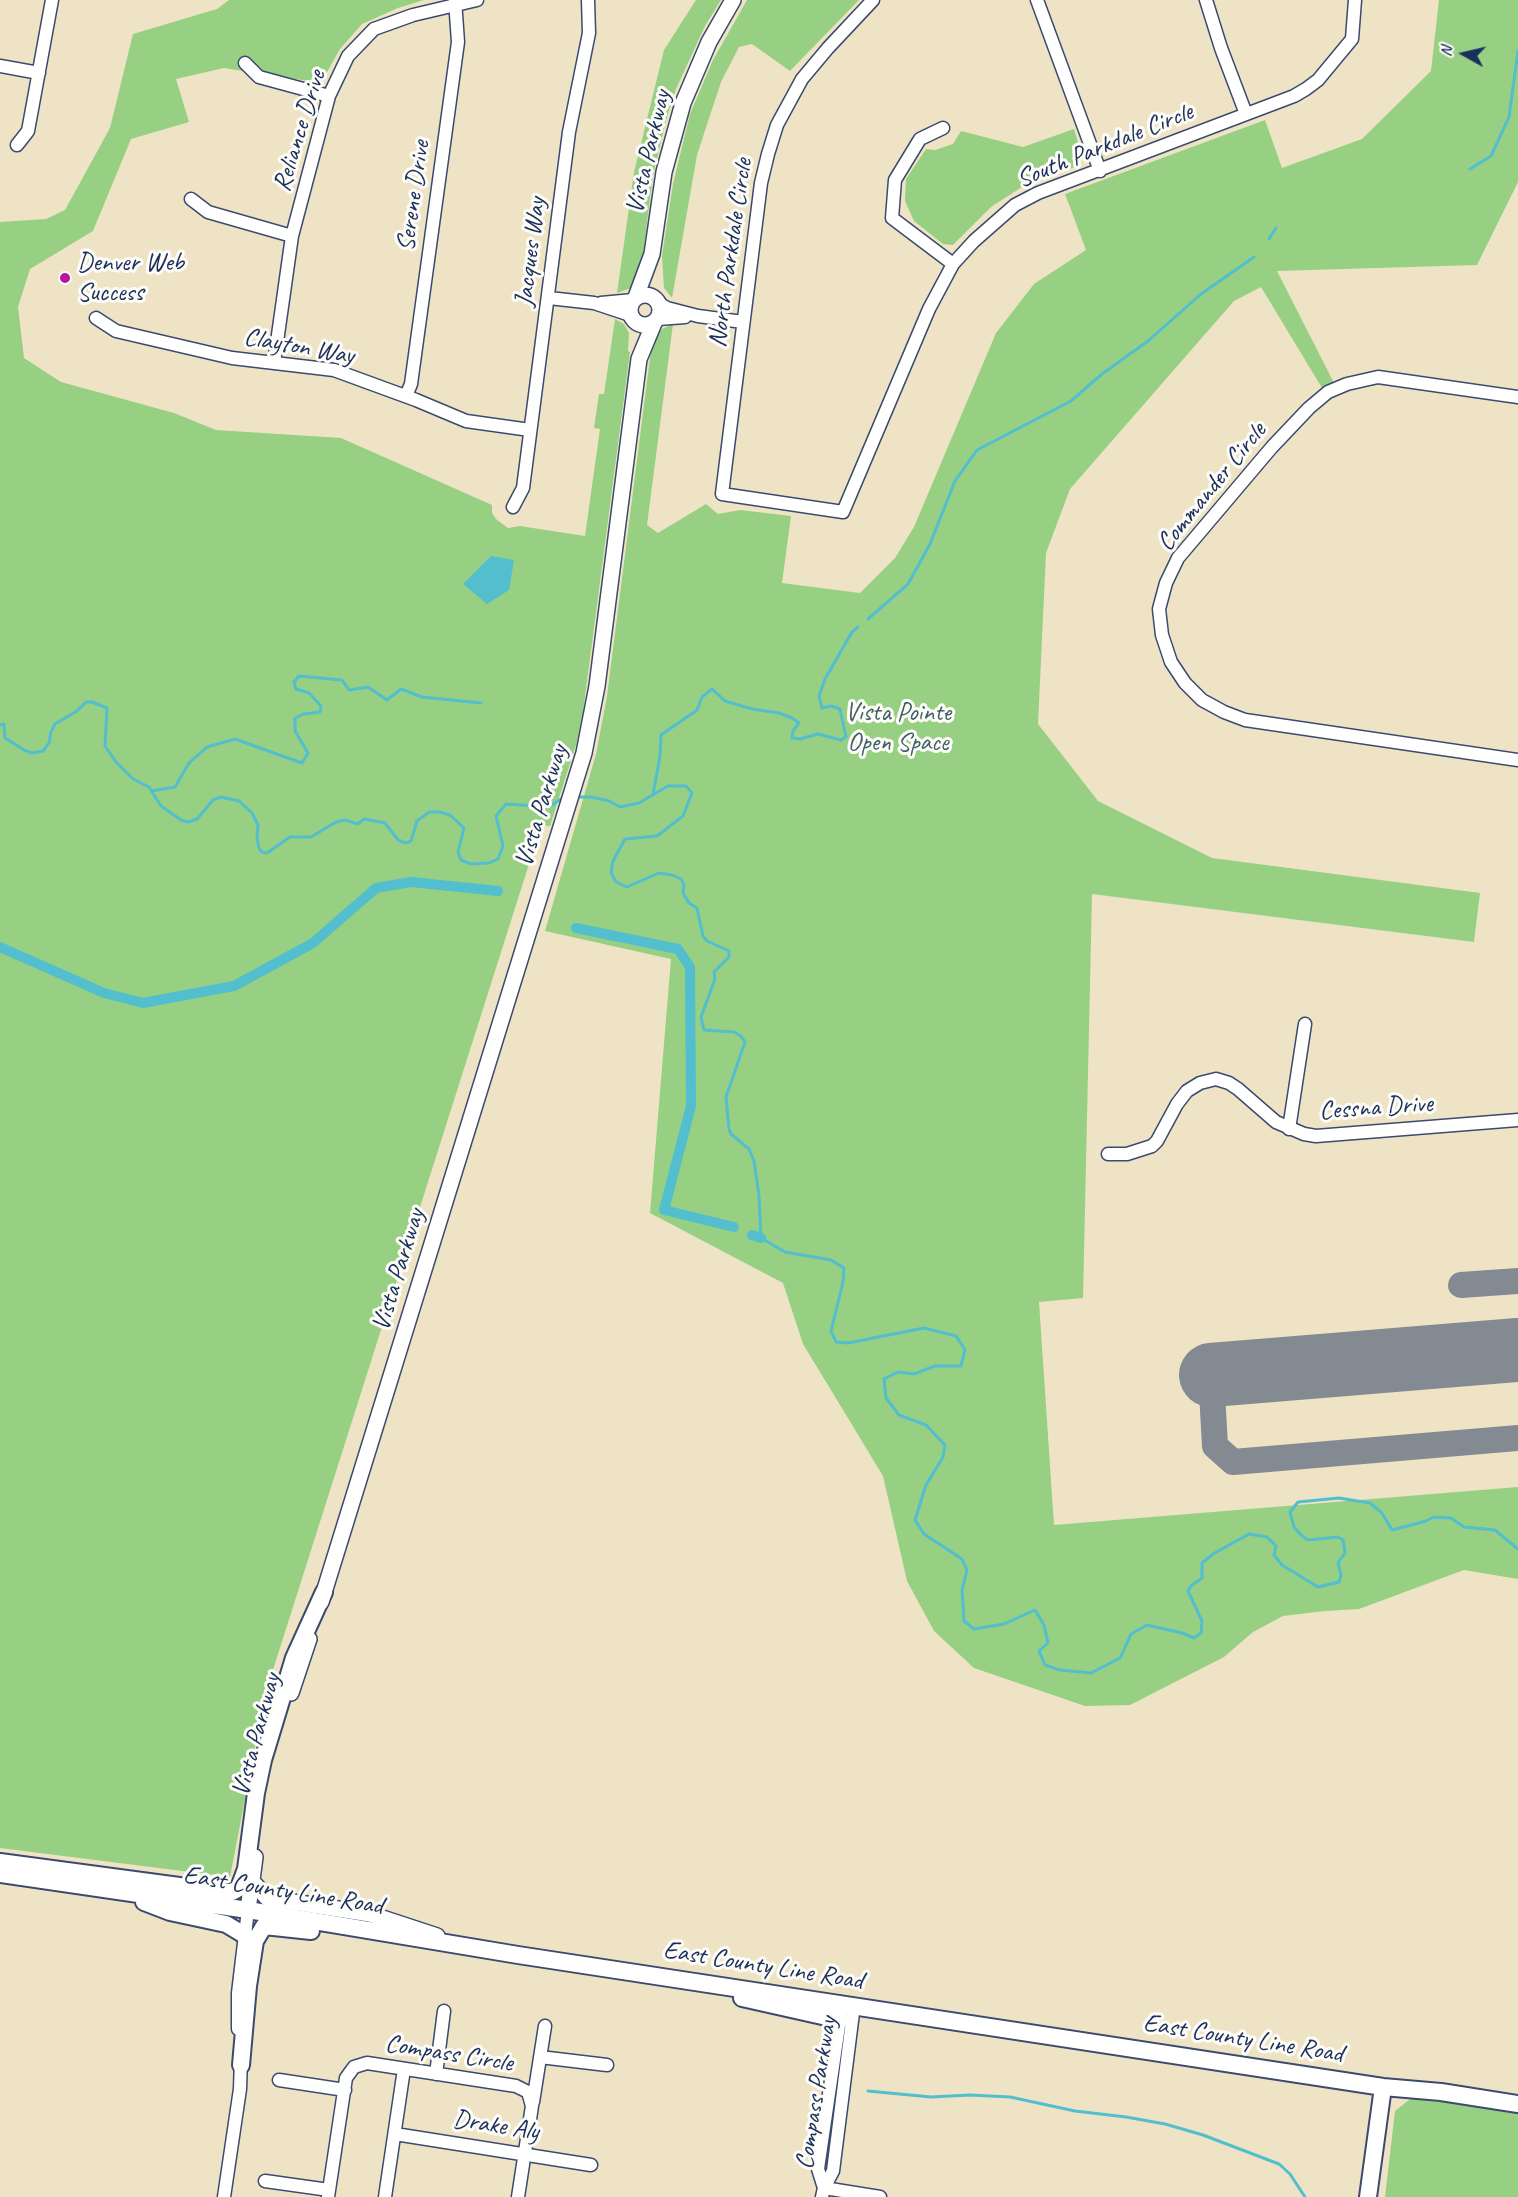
<!DOCTYPE html>
<style>
body{margin:0}
#map{position:relative;width:1518px;height:2197px;overflow:hidden;background:#eee4c5;font-family:Caveat,sans-serif}
canvas{display:block}
.north{position:absolute;left:1434px;top:24px;width:60px;height:60px;-webkit-text-stroke:4px #fdfcf7;paint-order:stroke;rotate:278deg;font-size:16px;font-weight:700;line-height:24px;text-align:center;color:#1b2f5e}
.north::after{content:'';display:block;margin:auto;width:21px;height:27px;background:#1b2f5e;clip-path:polygon(50% 0,100% 100%,50% 72%,0 100%)}
</style>
<div id="map">
<canvas width="1518" height="2197"></canvas>
<div class="north">N</div>
</div>
<script>
const context = document.querySelector('canvas').getContext('2d');
context.lineJoin = 'round';
function fill(path, color) {
  context.fillStyle = color;
  context.fill(path, 'evenodd');
}
function toPath(rows) {
  const path = new Path2D();
  for (const r of rows) {
    if (r.length === 3) {
      path.moveTo(r[0] + r[2], r[1]);
      path.arc(r[0], r[1], r[2], 0, 2 * Math.PI);
      continue;
    }
    path.moveTo(r[0], r[1]);
    for (let i = 2; i < r.length; i += 2) path.lineTo(r[i], r[i + 1]);
  }
  return path;
}
function strokePath(path, color, width, dash) {
  context.strokeStyle = color;
  context.lineWidth = width;
  context.lineCap = dash ? 'butt' : 'round';
  context.setLineDash(dash || []);
  context.stroke(path);
}
function drawText(font, color, halo, rows, align = 'center') {
  context.font = font + ' Caveat,sans-serif';
  context.lineWidth = 6;
  context.setLineDash([]);
  context.textBaseline = 'middle';
  context.strokeStyle = halo;
  context.fillStyle = color;
  for (const [text, x, y, turn = 0] of rows) {
    context.save();
    context.translate(x, y);
    context.rotate((+turn || 0) * Math.PI / 180);
    context.textAlign = isNaN(turn) ? turn : align;
    if (halo) context.strokeText(text, 0, 0);
    context.fillText(text, 0, 0);
    context.restore();
  }
}
const green = toPath([
 [229,0,424,0,398,8,362,24,340,49,321,83,224,68,176,79,189,122,131,139,93,231,30,269,18,307,24,358,61,382,174,413,216,430,341,438,492,505,492,513,496,519,508,528,520,526,585,536,600,429,594,428,599,394,604,394,615,319,624,324,629,333,628,351,630,352,583,712,576,745,550,826,536,825,530,861,265,1695,230,1877,0,1848,0,222,46,219,65,210,110,128,133,34,217,9],
 [696,0,721,0,705,26,676,89,667,117,653,175,642,263,640,264,637,278,631,288,617,293,634,172,664,50],
 [747,0,859,0,790,71,752,44,739,47,721,82,697,155,672,298,664,288,662,256,673,184,690,114,713,60],
 [1439,0,1518,0,1518,182,1477,265,1277,271,1334,383,1322,388,1261,287,1234,301,1070,489,1046,553,1038,724,1098,801,1212,858,1480,893,1474,942,1092,894,1083,1298,1039,1302,1054,1525,1518,1487,1518,1579,1464,1570,1359,1609,1325,1611,1283,1616,1253,1632,1224,1657,1130,1705,1085,1706,974,1668,934,1631,907,1581,883,1476,803,1344,783,1283,650,1213,671,959,545,931,596,754,607,696,652,342,662,329,673,324,647,525,658,533,706,504,718,514,740,510,791,516,782,583,860,593,895,558,914,527,996,333,1034,284,1086,250,1065,194,1265,120,1282,168,1362,139,1431,71],
 [1074,129,1082,156,1075,167,1025,185,991,207,953,245,943,244,914,221,905,201,906,179,926,149,935,150,953,144,961,131,1023,147],
 [1414,2096,1518,2113,1518,2197,1385,2197,1395,2111]
]);
const water = toPath([
 [491,556,514,560,509,590,487,604,463,584]
]);
const stream = toPath([
 [1470,169,1491,156,1509,117,1518,51],
 [1269,239,1276,228],
 [868,619,908,584,930,544,955,481,977,450,1071,401,1102,374,1148,341,1201,294,1254,257],
 [0,725,4,724,5,738,24,750,32,753,43,751,49,743,51,732,55,724,77,711,86,702,92,702,107,708,105,746,116,762,133,779,149,787,161,806,181,820,188,822,197,819,213,800,221,797,239,801,252,813,258,825,257,838,259,848,262,852,267,853,290,837,311,837,336,822,345,820,358,824,364,819,385,823,398,840,406,843,411,841,417,821,429,812,440,812,450,815,464,828,458,852,461,860,471,864,489,863,498,859,503,846,496,816,506,804,549,807,564,797],
 [151,791,175,787,189,763,207,747,235,739,302,763,308,753,295,731,295,718,304,714,320,712,321,706,309,693,296,689,294,682,299,676,342,680,349,690,368,687,387,700,401,689,422,697,481,703],
 [653,795,660,756,661,735,697,710,702,697,712,689,725,701,752,709,779,713,792,718,799,723,793,731,792,738,800,739,818,734,841,740,846,737,840,709,831,706,822,708,819,696,825,679,852,632,858,627],
 [577,797,591,797,609,801,620,807,639,803,668,786,686,786,692,793,683,816,657,836,625,839,613,861,611,873,616,882,627,887,659,873,672,875,681,879,684,885,683,893,689,903,697,908,703,936,707,941,729,951,729,957,714,972,715,979,701,1017,704,1030,734,1032,741,1036,745,1042,726,1097,729,1129,731,1134,749,1149,754,1161,759,1196,761,1238,785,1252,831,1260,844,1268,843,1282,831,1331,836,1342,848,1343,924,1328,956,1336,965,1350,961,1366,935,1366,914,1374,898,1372,884,1379,886,1398,899,1415,926,1425,945,1445,943,1457,926,1485,915,1520,924,1534,962,1559,967,1570,962,1590,964,1621,974,1629,1004,1624,1035,1610,1044,1625,1048,1643,1039,1651,1045,1665,1060,1670,1091,1673,1120,1658,1131,1634,1147,1625,1182,1633,1194,1638,1201,1633,1202,1621,1188,1591,1191,1586,1202,1578,1202,1563,1213,1554,1249,1534,1267,1537,1276,1546,1274,1555,1282,1565,1318,1587,1339,1582,1341,1575,1338,1563,1345,1553,1343,1540,1338,1537,1308,1540,1301,1535,1294,1527,1290,1512,1298,1502,1339,1498,1370,1503,1382,1513,1392,1530,1426,1521,1434,1517,1451,1518,1464,1527,1495,1530,1518,1549],
 [868,2091,931,2097,970,2095,1010,2097,1075,2111,1126,2117,1165,2124,1203,2135,1279,2164,1290,2174,1305,2197]
]);
const canal = toPath([
 [576,928,678,949,690,967,691,1106,664,1210,734,1227],
 [0,947,104,993,143,1003,234,986,313,943,376,888,411,882,498,891],
 [752,1235,761,1238]
]);
const taxiway = toPath([
 [1461,1285,1518,1281],
 [1211,1375,1215,1446,1233,1462,1518,1438]
]);
const runway = toPath([
 [1211,1375,1518,1350]
]);
const minor = toPath([
 [873,0,828,48,802,79,777,125,768,154,761,183,722,494,843,512,929,309,953,264,974,241,1015,205,1038,193,1294,96,1306,89,1318,80,1352,39,1355,0],
 [1037,0,1100,171],
 [1206,0,1221,48,1246,114],
 [245,63,259,77,329,96],
 [0,66,39,73],
 [943,128,920,139,895,180,892,218,953,264],
 [17,145,28,131,52,0],
 [191,199,208,212,292,236],
 [549,298,594,303,630,315],
 [601,303,633,300],
 [660,304,667,308,698,316,743,322],
 [96,318,116,331,232,358,334,370,416,400,466,421,530,430],
 [658,319,685,317],
 [274,363,292,236,329,96,348,56,374,29,413,15,477,0],
 [406,396,411,384,458,42,455,0],
 [1518,397,1378,377,1347,384,1328,392,1309,408,1272,447,1178,558,1166,583,1159,609,1162,635,1171,662,1185,683,1202,700,1224,712,1245,720,1518,760],
 [513,507,523,488,569,132,589,33,588,0],
 [1289,1129,1305,1024],
 [1108,1154,1127,1154,1152,1146,1157,1141,1177,1104,1187,1091,1200,1083,1216,1079,1229,1083,1238,1089,1276,1122,1304,1134,1316,1136,1518,1120],
 [238,2029,238,1993,248,1910],
 [540,2057,607,2065],
 [436,2074,444,2011],
 [279,2080,345,2090],
 [533,2102,545,2026],
 [395,2134,591,2165],
 [265,2181,329,2190],
 [824,2188,818,2169,841,2012],
 [824,2188,880,2197],
 [224,2197,240,2089,241,2058],
 [328,2197,346,2078,354,2067,367,2063,516,2086,528,2092,532,2106,518,2197],
 [385,2197,404,2069],
 [822,2197,824,2188,833,2171,854,2005]
]);
const tertiary = toPath([
 [645,310,15],
 [636,297,652,254,664,172,683,103,709,42,733,0],
 [321,1602,584,753,597,686,639,359,654,323],
 [291,1693,309,1639],
 [252,1881,267,1898,370,1914,437,1936],
 [248,1910,255,1857]
]);
const secondary = toPath([
 [0,1862,224,1892,232,1892,239,1888,246,1869,256,1793,263,1760,294,1658,324,1592],
 [0,1874,248,1910,518,1955,1383,2087,1441,2092,1518,2104],
 [144,1902,170,1912,226,1924,246,1936],
 [742,1998,840,2020],
 [241,2065,248,1986,255,1941,264,1926,311,1931],
 [1368,2197,1383,2087]
]);
const markers = [
 [65,278,6,"#b5179e"]
];
const streetNames = [
 ["Reliance Drive",300,131,-73],
 ["South Parkdale Circle",1105,146,-22],
 ["Vista Parkway",649,152,-77],
 ["Serene Drive",414,196,-82],
 ["Jacques Way",531,252,-83],
 ["North Parkdale Circle",731,253,-82],
 ["Clayton Way",299,347,10],
 ["Commander Circle",1212,487,-51],
 ["Vista Parkway",542,806,-73],
 ["Cessna Drive",1376,1108,-4],
 ["Vista Parkway",399,1270,-73],
 ["Vista Parkway",257,1735,-75],
 ["East County Line Road",283,1891,9],
 ["East County Line Road",763,1966,9],
 ["East County Line Road",1243,2039,9],
 ["Compass Circle",449,2054,9],
 ["Compass Parkway",817,2093,-81],
 ["Drake Aly",496,2126,9]
];
const poiNames = [
 ["Denver Web",77,263],
 ["Success",77,293]
];
const parkNames = [
 ["Vista Pointe",898,713],
 ["Open Space",898,743]
];
fill(green, '#97d083');
fill(water, '#53becd');
strokePath(stream, '#53becd', 3);
strokePath(canal, '#53becd', 10);
strokePath(taxiway, '#848a92', 26);
strokePath(runway, '#848a92', 64);
strokePath(minor, '#3b4a6d', 15);
strokePath(tertiary, '#3b4a6d', 18);
strokePath(secondary, '#3b4a6d', 20);
strokePath(minor, '#fff', 12);
strokePath(tertiary, '#fff', 15);
strokePath(secondary, '#fff', 16);
for (const [x, y, r, color] of markers) {
  const dot = new Path2D();
  dot.arc(x, y, r, 0, 2 * Math.PI);
  context.fillStyle = color;
  context.fill(dot);
  strokePath(dot, '#fdfcf7', 2);
}
drawText('26px', '#1b2f5e', '#fdfcf7', streetNames);
drawText('26px', '#1b2f5e', '#fdfcf7', poiNames, 'left');
drawText('26px', '#405f69', '#fdfcf7', parkNames);
</script>
